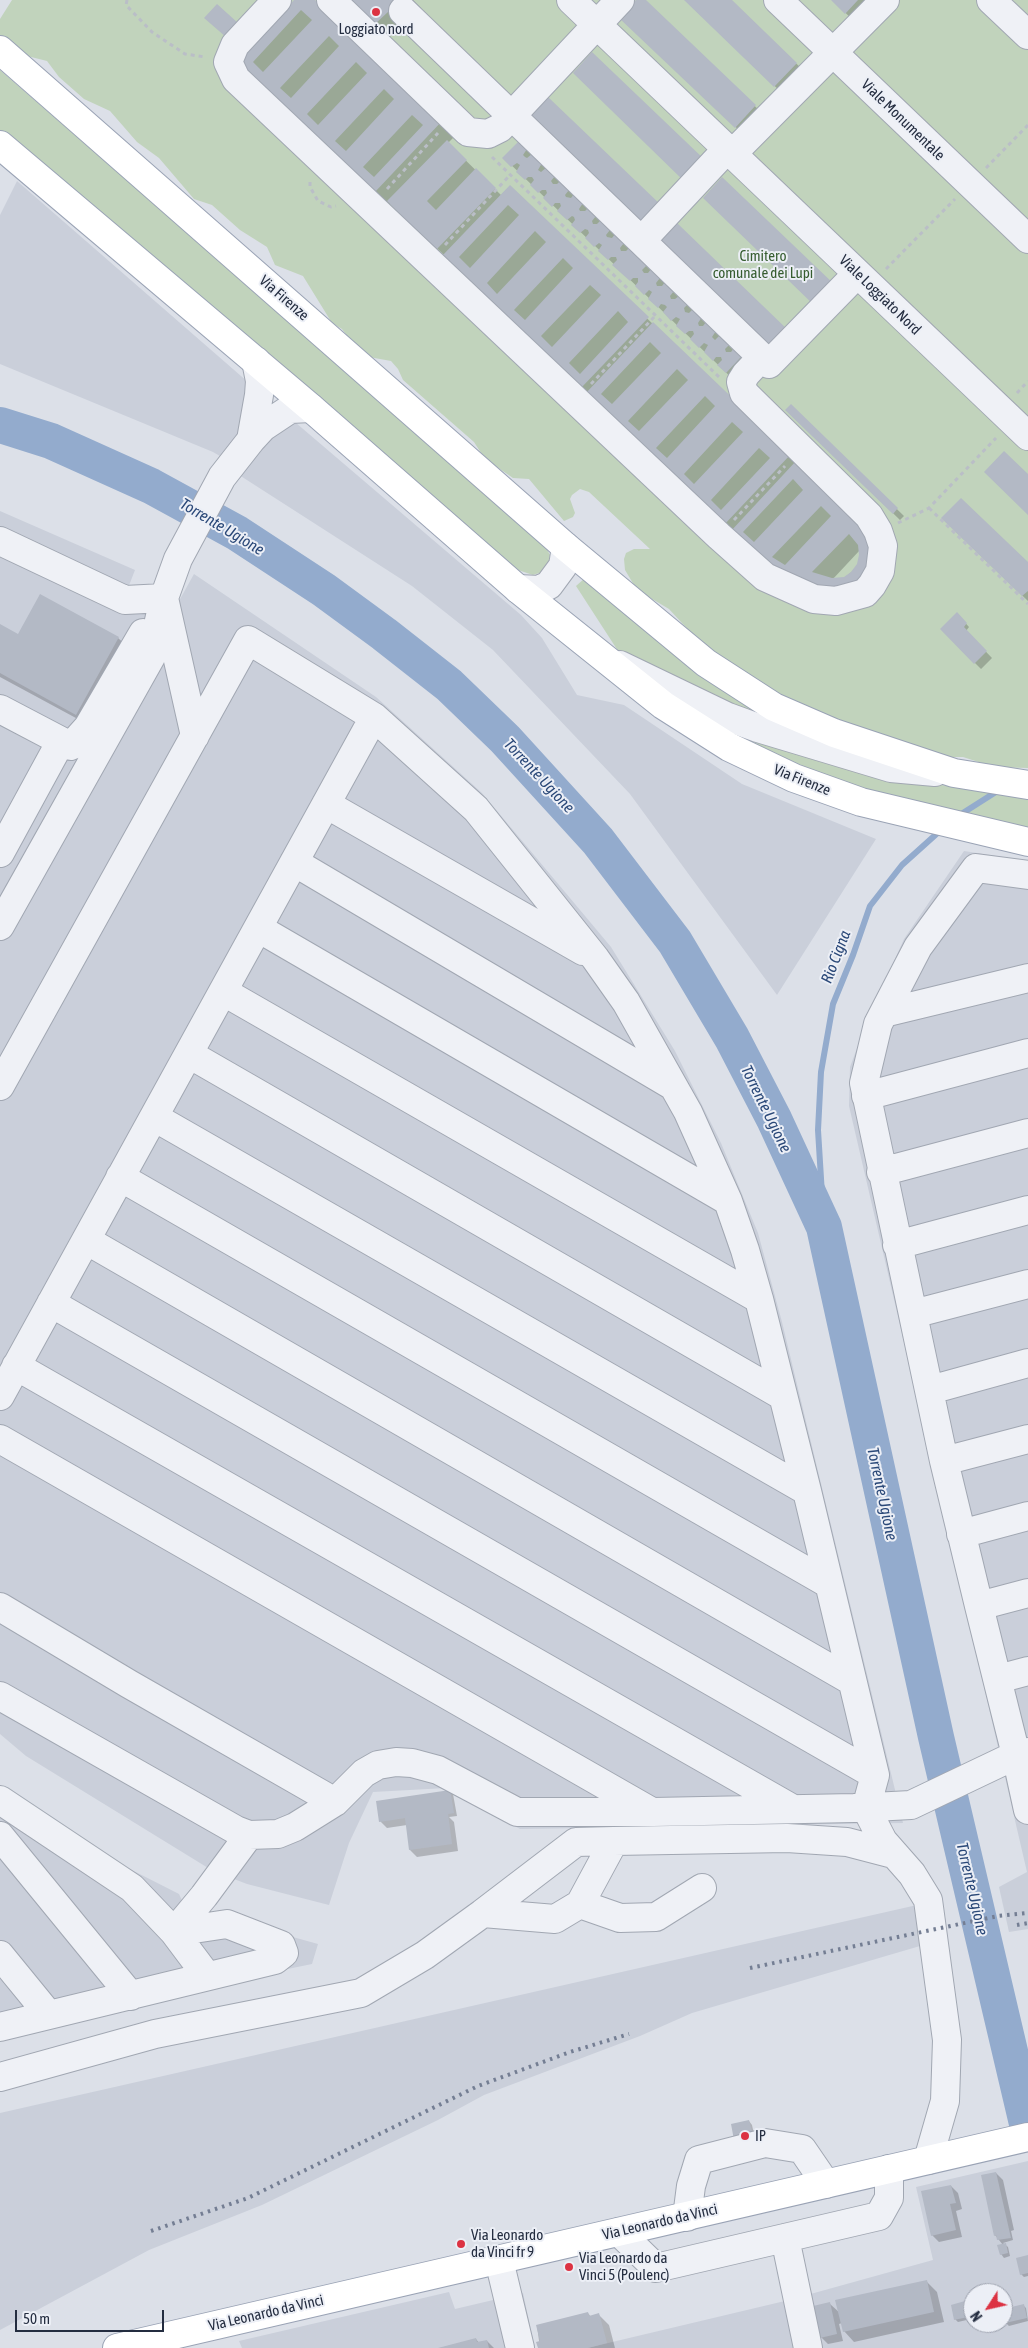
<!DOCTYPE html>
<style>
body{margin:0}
#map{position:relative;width:1028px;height:2348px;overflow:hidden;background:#dce0e8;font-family:"Asap Condensed",sans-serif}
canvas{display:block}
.north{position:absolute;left:963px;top:2283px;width:50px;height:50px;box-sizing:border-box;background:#eceff6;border:1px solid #9ca1ad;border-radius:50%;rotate:235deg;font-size:14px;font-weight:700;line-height:20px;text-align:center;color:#242d40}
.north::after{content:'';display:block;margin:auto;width:18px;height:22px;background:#dc3242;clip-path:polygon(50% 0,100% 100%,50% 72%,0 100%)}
.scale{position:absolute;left:15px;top:2310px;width:149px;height:22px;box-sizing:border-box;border:2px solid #242d40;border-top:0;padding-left:6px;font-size:15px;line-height:18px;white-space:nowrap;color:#242d40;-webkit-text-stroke:4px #eceff6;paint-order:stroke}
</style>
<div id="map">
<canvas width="1028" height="2348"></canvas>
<div class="north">N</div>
<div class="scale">50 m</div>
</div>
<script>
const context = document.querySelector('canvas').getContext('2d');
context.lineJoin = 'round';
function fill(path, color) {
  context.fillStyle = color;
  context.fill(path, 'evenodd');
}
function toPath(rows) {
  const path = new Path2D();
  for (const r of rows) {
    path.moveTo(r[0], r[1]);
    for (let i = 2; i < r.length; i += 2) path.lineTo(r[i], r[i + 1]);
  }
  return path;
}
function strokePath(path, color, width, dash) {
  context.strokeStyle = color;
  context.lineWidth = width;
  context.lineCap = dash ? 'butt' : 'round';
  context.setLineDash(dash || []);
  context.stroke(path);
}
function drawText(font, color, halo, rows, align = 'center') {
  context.font = font + ' "Asap Condensed",sans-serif';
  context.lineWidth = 4;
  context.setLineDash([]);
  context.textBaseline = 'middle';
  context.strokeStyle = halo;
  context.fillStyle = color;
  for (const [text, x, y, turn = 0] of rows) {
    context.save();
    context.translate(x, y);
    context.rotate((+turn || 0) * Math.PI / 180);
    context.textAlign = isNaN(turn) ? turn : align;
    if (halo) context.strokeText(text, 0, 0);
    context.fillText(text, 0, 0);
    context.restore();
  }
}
const built = toPath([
 [17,181,241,376,521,615,542,638,577,695,624,705,742,784,876,839,777,995,630,794,493,650,412,586,236,473,237,466,213,452,0,364,0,215],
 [0,511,135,570,128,588,179,601,194,574,376,697,482,793,611,947,675,1051,721,1143,758,1233,782,1322,903,1823,520,1829,446,1788,373,1792,349,1843,329,1905,247,1884,213,1871,26,1756,0,1734],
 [964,851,1028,861,1028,1929,1009,1932,999,1887,1027,1872,849,1106,850,1067,868,1019,904,939],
 [0,1786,118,1863,179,1894,185,1907,318,1944,312,1964,195,1988,0,2040],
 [917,1905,920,1946,692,2013,640,2036,484,2095,438,2120,262,2205,149,2250,0,2330,0,2113],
 [1028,2161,1028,2348,587,2348,789,2300,933,2260,916,2187],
 [973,2293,1003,2293,1003,2323,973,2323],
 [449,2292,455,2309,523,2293,535,2348,242,2348,239,2341]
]);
const green = toPath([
 [12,0,1028,0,1028,768,994,767,963,757,930,757,757,690,692,634,669,609,637,590,625,570,624,559,626,553,634,549,650,549,589,492,580,489,572,495,570,499,575,513,573,517,564,521,529,479,513,478,494,465,483,456,474,442,403,380,398,369,391,361,369,357,353,344,342,329,332,323,303,276,275,265,267,247,240,230,212,205,194,199,159,158,137,142,110,111,84,99,59,77,47,61,27,56,2,38,0,35,0,19],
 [0,70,543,542,550,555,548,565,542,572,533,575,515,569,0,131],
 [585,578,777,724,620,654,576,586],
 [718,722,927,783,1028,797,1028,835,893,803,727,736]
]);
const shadow = toPath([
 [295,0,313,0,456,135,448,143,501,195,510,186,862,526,881,548,887,559,888,572,879,594,867,603,845,608,823,602,779,576,600,408,391,203,390,205,238,62],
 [860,550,859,565,845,578,832,580],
 [353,0,413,0,421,8,390,37],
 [638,0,644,0,762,113,742,133,621,18],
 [685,0,730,0,803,70,782,93],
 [832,0,871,0,853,20],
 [519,143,755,371,740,386,504,158],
 [791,406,904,516,900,520,787,410],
 [953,529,1028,563,1028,601],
 [957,614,969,627,966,631,992,658,981,669,941,629],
 [0,626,18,636,118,638,129,648,87,724,0,677],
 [450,1791,453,1794,457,1816,449,1817,454,1822,458,1851,417,1857,410,1850,407,1825,387,1828,380,1821],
 [749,2121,752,2125,755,2139,732,2125],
 [996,2173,1003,2180,1014,2230,1011,2231,1013,2240,1003,2243,1008,2247,1010,2256,1004,2258,1001,2254,1003,2245,995,2235],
 [951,2186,958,2193,962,2209,956,2211,962,2237,939,2242,932,2235],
 [1028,2256,1028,2276,1024,2277,1021,2274],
 [927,2282,937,2292,944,2322,854,2342,844,2331,842,2323,839,2324,843,2341,828,2344,821,2337,830,2304,840,2313],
 [965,2303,968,2306,971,2319,958,2322,955,2319],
 [1023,2305,1026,2308,1028,2321,1009,2326,1006,2323,1003,2310],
 [588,2313,591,2317,599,2315,609,2325,615,2348,540,2348,537,2326],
 [476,2339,479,2343,487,2341,494,2348,440,2348]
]);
const stream = toPath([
 [955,818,999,790],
 [824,1227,818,1130,821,1072,833,1004,853,955,870,906,902,865,942,829]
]);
const river = toPath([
 [0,425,51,441,151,486,237,533,324,590,384,634,449,685,505,739,598,841,675,942,732,1038,774,1119,824,1227,936,1737,1028,2128]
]);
const building = toPath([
 [294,0,315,0,443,120,375,192,236,62],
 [301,10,312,20,263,72,253,62],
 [329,36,339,46,291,98,280,88],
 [356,62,367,73,318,125,307,114],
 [384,89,394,99,346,151,335,141],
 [412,115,423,125,374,177,363,167],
 [352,0,401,0,375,24],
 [636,0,646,0,756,105,735,128,619,18],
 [684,0,732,0,797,63,774,87],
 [831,0,858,0,845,14],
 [217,4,238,23,226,37,204,18],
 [592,52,706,161,686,183,573,73],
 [548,97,662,206,642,227,529,118],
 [447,140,467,160,427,201,436,210,476,168,496,188,436,250,387,201],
 [519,141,527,149,523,155,525,157,527,158,532,154,542,163,538,170,541,172,547,167,555,176,551,181,553,184,557,184,560,181,569,190,565,195,566,197,571,198,574,194,583,203,579,209,580,211,585,211,588,208,596,216,592,221,593,224,597,224,601,220,610,230,606,235,607,237,612,238,615,234,624,243,620,248,621,251,626,251,629,248,647,265,642,270,644,273,648,273,651,269,660,278,656,283,657,286,662,286,665,282,674,291,670,296,671,299,675,299,679,296,688,304,684,308,685,312,689,313,693,309,702,317,698,323,699,326,703,326,706,322,716,331,712,337,715,340,720,335,730,344,725,349,726,352,731,352,734,348,742,356,726,373,717,365,722,360,721,357,716,357,713,361,704,352,708,345,704,343,699,348,690,339,694,334,693,331,689,331,685,334,676,326,680,319,676,317,671,321,663,312,667,307,665,305,661,304,658,308,648,299,652,292,649,290,644,295,635,286,638,282,638,278,633,278,630,281,612,265,617,260,616,257,611,257,608,260,598,251,602,245,599,243,594,247,585,238,589,233,588,230,585,229,580,233,571,225,575,220,574,217,572,216,567,220,557,211,561,206,560,203,555,203,552,207,543,198,547,193,546,190,542,190,538,193,530,185,534,180,532,177,528,177,525,180,516,172,520,165,517,163,511,167,502,158],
 [722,177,836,286,816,307,703,198],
 [510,185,649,317,581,388,442,256],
 [508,205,519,215,470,268,459,257],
 [535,231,546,242,497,294,487,283],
 [563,258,573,268,525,320,514,310],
 [590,285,601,295,552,347,541,336],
 [618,311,628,322,580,374,569,363],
 [677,223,790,332,770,353,657,244],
 [653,322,791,454,723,526,585,394],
 [650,342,661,353,612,404,601,394],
 [677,369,688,380,639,431,628,421],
 [705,396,715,406,667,458,656,448],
 [732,422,743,432,694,484,684,474],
 [759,448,770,458,721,510,711,500],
 [791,404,898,508,893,514,785,410],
 [1004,451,1028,474,1028,515,984,472],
 [796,461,867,532,874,557,865,580,840,594,787,577,730,532],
 [793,479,803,490,754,542,743,532],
 [821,506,831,516,785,565,772,557],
 [849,534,858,545,859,555,857,564,851,572,844,577,832,578,812,572],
 [961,498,1028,562,1028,591,1022,596,941,518],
 [40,594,119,637,76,715,0,673,0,624,18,634],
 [957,612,967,623,964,627,987,651,974,664,940,629],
 [450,1790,454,1813,448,1814,452,1844,409,1850,405,1818,379,1822,376,1801],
 [749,2120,753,2136,734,2140,731,2124],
 [996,2172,1011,2238,997,2240,996,2235,994,2236,981,2175],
 [951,2185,956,2203,950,2204,956,2230,931,2236,921,2191],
 [1006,2243,1008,2253,1000,2255,997,2245],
 [1028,2255,1028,2273,1020,2275,1016,2258],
 [927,2280,934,2312,843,2332,835,2300],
 [965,2301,968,2317,954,2320,951,2305],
 [830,2302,837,2334,820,2338,813,2306],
 [1024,2304,1027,2318,1005,2323,1003,2309],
 [588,2312,589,2316,599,2313,607,2343,588,2348,538,2348,536,2342,540,2341,536,2325],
 [476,2338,477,2342,487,2340,489,2348,438,2348]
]);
const path = toPath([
 [127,0,126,5,152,32,185,54,205,57],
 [492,157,719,377],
 [986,168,1028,125],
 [310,182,310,187,318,201,331,207,336,206],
 [387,189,438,133],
 [445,245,510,175],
 [886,269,955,199],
 [591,384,655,316],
 [1017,393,1028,381],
 [929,508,1028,604],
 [734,520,785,466],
 [898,523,929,508,996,438]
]);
const minor = toPath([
 [277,0,235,45,228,62,236,79,719,536,765,577,814,599,836,601,865,593,872,585,880,571,883,546,878,531,869,516,744,393,741,382,746,374,762,357],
 [331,0,468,132,488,134,500,128,620,0],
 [571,0,1028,436],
 [778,0,1028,239],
 [991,0,1028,35],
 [403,11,769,364,857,274],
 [733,153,885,0],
 [642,240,728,148],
 [251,440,259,395,260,381,256,361],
 [0,541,125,600,164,598,178,559,222,477,251,440,263,427,290,409,311,408],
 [518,589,539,590,549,585,563,566,566,547],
 [620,665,728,717,758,728,891,768,935,772],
 [0,709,61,741,0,853],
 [61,741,71,746,88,727,143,633],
 [326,804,583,951],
 [294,862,673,1086],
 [1028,875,976,868,918,947,878,1024,864,1083,944,1461,979,1606,1016,1755,1028,1752],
 [0,926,151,657,164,598,195,736],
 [258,928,728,1201],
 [224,992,759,1299],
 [884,1013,1028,978],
 [189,1054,783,1396],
 [0,1086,248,640,374,717,476,809,595,958,626,1002,688,1112,728,1201,745,1250,759,1299,807,1491,875,1775,866,1808,883,1841,912,1874,928,1900,947,2040,945,2101,928,2160],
 [866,1096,1028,1053],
 [154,1117,807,1491],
 [881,1172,1028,1133],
 [120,1177,829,1584],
 [86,1240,852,1681],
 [897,1245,1028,1210],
 [51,1303,875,1775],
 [913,1314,1028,1284],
 [16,1366,793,1809],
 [930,1390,1028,1363],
 [0,1396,374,717],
 [0,1439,652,1812],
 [944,1461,1028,1439],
 [961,1534,1028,1516],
 [979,1606,1028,1593],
 [0,1607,129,1684,335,1802],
 [998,1679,1028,1671],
 [0,1696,236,1830,249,1835,278,1834,295,1827,335,1802,364,1773,378,1765,396,1762,412,1763,438,1770,517,1812,653,1812,854,1808,911,1805,1016,1755,1028,1810],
 [0,1800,132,1888,174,1932,207,1976],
 [0,1836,131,1996],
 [614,1841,580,1904,555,1919,483,1913,576,1842,614,1841,787,1838,847,1842,893,1854],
 [580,1904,620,1918,656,1917,702,1888],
 [174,1932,204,1896,249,1835],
 [0,1955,49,2015],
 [0,2027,275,1960,284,1953,281,1945,227,1924,174,1932],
 [0,2077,155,2034,361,1993,425,1955,483,1913],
 [687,2217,691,2186,699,2160,765,2143,802,2149,826,2184],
 [619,2232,656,2268,879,2216,889,2198,889,2169],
 [785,2238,808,2348],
 [499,2260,520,2348]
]);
const major = toPath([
 [0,50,566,547,706,663,774,707,834,733,954,773,1028,785],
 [0,145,311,408,518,589,663,705,729,747,794,778,861,802,1028,842],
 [117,2348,1028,2137]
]);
const rail = toPath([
 [1017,1925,1028,1923],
 [750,1968,998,1916,1028,1913],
 [151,2231,248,2198,478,2086,570,2052,629,2034]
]);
const markers = [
 [376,12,5,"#dc3242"],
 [745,2136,5,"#dc3242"],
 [461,2244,5,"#dc3242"],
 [569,2267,5,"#dc3242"]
];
const poiNames = [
 ["Loggiato nord",376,29,"center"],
 ["IP",755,2136],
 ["Via Leonardo",471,2235],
 ["da Vinci fr 9",471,2252],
 ["Via Leonardo da",579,2258],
 ["Vinci 5 (Poulenc)",579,2275]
];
const streetNames = [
 ["Viale Monumentale",903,120,44],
 ["Viale Loggiato Nord",880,295,44],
 ["Via Firenze",284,298,41],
 ["Via Firenze",802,780,22],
 ["Via Leonardo da Vinci",660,2222,-13],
 ["Via Leonardo da Vinci",266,2313,-13]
];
const parkNames = [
 ["Cimitero",763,256],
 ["comunale dei Lupi",763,273]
];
const waterNames = [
 ["Torrente Ugione",222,527,31],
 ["Torrente Ugione",539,776,47],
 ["Rio Cigna",836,957,-69],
 ["Torrente Ugione",766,1109,64],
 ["Torrente Ugione",882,1494,78],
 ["Torrente Ugione",972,1889,77]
];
fill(built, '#cacfda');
fill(green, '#c1d3bc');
fill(shadow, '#0003');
strokePath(stream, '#93abcd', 6);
strokePath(river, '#93abcd', 36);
fill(building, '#b3b9c5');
strokePath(minor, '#a1a7b2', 30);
strokePath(major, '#9aa3b5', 30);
strokePath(path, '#babec7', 3, [4, 4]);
strokePath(minor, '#eff1f6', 28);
strokePath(major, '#fff', 28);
strokePath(rail, '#747e93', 4, [2.5, 5]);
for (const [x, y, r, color] of markers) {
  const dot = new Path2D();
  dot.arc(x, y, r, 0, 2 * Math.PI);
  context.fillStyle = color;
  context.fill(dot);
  strokePath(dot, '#eceff6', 2);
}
drawText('15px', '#242d40', '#eceff6', poiNames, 'left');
drawText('15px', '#242d40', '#eceff6', streetNames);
drawText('15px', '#365d30', '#eceff6', parkNames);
drawText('italic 16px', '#2a4878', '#eceff6', waterNames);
</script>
